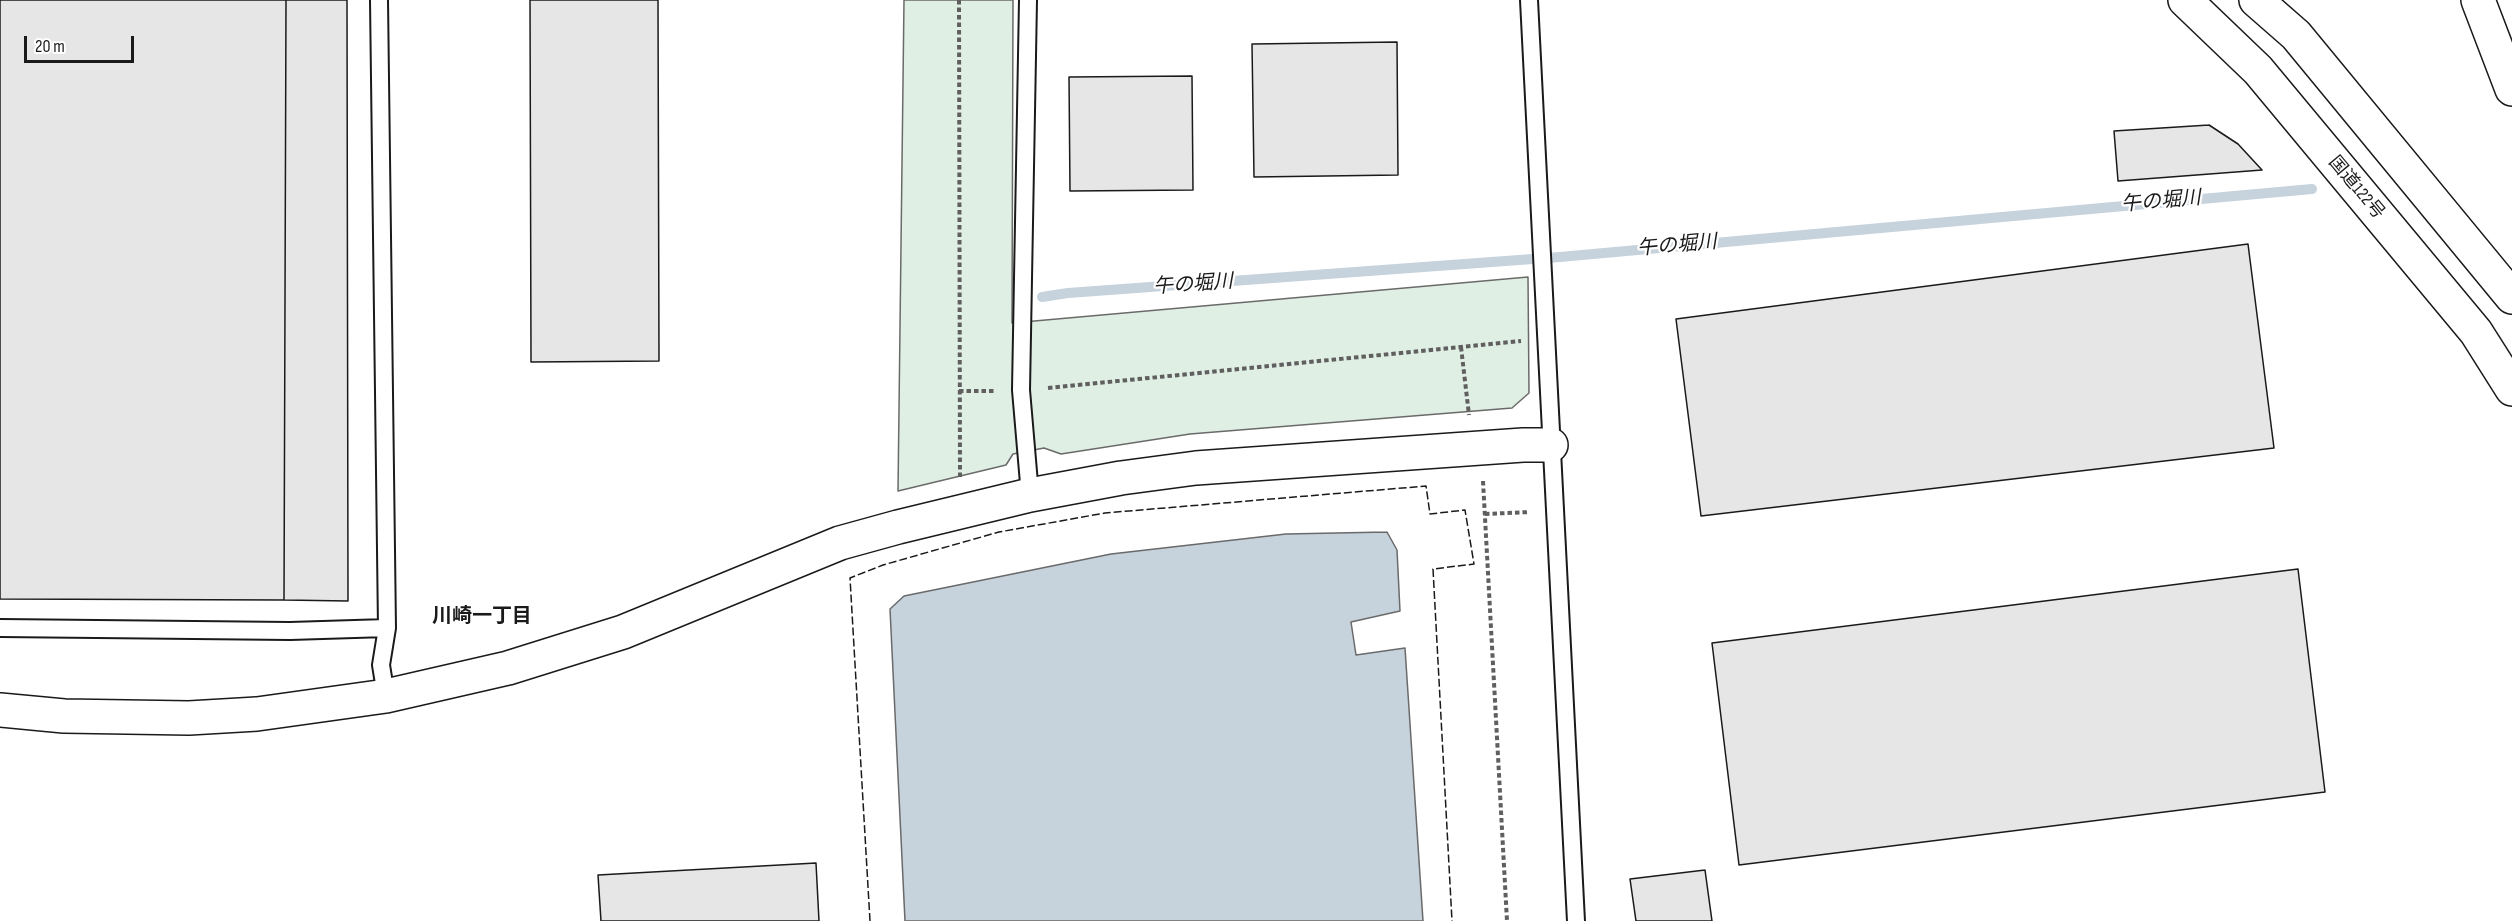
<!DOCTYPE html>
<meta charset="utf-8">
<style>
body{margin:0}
#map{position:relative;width:2512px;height:921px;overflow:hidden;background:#fff;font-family:"Sofia Sans Condensed",sans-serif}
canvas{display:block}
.scale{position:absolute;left:24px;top:36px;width:110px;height:27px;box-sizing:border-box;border:3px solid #1a1a1a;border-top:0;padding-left:8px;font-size:18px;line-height:21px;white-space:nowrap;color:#1a1a1a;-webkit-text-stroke:4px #fff;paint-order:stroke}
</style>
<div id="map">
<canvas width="2512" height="921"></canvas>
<div class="scale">20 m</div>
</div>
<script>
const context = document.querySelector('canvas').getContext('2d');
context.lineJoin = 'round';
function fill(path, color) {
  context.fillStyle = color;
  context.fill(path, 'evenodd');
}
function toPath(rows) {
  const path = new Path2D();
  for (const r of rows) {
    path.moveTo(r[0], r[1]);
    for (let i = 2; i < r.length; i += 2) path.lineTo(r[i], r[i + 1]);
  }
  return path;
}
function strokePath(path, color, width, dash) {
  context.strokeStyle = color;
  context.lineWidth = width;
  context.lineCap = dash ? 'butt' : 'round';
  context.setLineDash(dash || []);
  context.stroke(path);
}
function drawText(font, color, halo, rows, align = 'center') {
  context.font = font + ' "Sofia Sans Condensed","Noto Sans JP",sans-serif';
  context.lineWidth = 4.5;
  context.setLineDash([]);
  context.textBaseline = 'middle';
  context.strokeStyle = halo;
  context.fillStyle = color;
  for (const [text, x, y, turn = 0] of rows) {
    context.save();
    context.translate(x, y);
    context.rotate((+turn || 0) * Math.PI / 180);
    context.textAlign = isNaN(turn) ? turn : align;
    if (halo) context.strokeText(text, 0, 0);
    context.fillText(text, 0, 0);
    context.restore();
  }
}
const green = toPath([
 [904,0,1013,0,1012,323,1528,277,1529,393,1512,408,1190,434,1061,454,1044,448,1013,454,1006,465,898,491,904,0]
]);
const water = toPath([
 [1387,532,1397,550,1400,611,1351,622,1356,655,1405,648,1423,921,905,921,890,609,904,596,1111,554,1286,534,1387,532]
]);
const stream = toPath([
 [1042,297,1068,293,1560,257,2312,189]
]);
const building = toPath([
 [0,0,286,0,284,600,0,599,0,0],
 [286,0,347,0,348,601,284,600,286,0],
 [530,0,658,0,659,361,531,362,530,0],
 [1397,42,1398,175,1254,177,1252,44,1397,42],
 [1192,76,1193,190,1070,191,1069,77,1192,76],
 [2209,125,2238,144,2262,170,2118,181,2114,131,2209,125],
 [2248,244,2274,448,1701,516,1676,319,2248,244],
 [2298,569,2325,792,1739,865,1712,643,2298,569],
 [816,863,819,921,601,921,598,875,816,863],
 [1705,870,1712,921,1636,921,1630,879,1705,870]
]);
const path = toPath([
 [959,0,960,477],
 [1461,347,1469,415],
 [1048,388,1521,341],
 [959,391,995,391],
 [1483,481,1507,921],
 [1485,514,1530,512]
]);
const lane = toPath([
 [379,0,387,628,381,665,386,696],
 [1028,0,1021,390,1030,495],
 [1529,0,1576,921],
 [0,628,290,631,387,628]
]);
const secondary = toPath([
 [2478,0,2512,89],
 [0,710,64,716,189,718,257,714,386,696,508,668,623,632,840,543,898,527,1030,495,1121,478,1196,468,1523,445,1551,445]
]);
const highway = toPath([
 [2185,0,2258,70,2476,332,2512,389],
 [2256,0,2296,35,2512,297]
]);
const fence = toPath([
 [870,921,850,578,883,565,999,532,1105,513,1426,486,1430,514,1465,510,1474,564,1433,569,1452,921]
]);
const streetNames = [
 ["国道122号",2356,188,50]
];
const waterNames = [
 ["午の堀川",2161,202,-5],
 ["午の堀川",1677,246,-5],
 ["午の堀川",1193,285,-4]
];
const neighbourhoodNames = [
 ["川崎一丁目",482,617]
];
fill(green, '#e0efe3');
strokePath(green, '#6a6a6a', 1.5);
fill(water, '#c6d2dc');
strokePath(water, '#6a6a6a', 1.5);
strokePath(stream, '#c6d2dc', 10);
fill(building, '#e6e6e6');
strokePath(building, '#1a1a1a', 1.5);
strokePath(lane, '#1a1a1a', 20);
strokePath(secondary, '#1a1a1a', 36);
strokePath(highway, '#1a1a1a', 36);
strokePath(path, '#5f5f5f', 4, [4.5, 3]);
strokePath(lane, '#fff', 16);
strokePath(secondary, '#fff', 33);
strokePath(highway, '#fff', 33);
strokePath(fence, '#1a1a1a', 1.5, [8, 3]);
drawText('18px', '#1a1a1a', '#fff', streetNames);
drawText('italic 20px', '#1a1a1a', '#fff', waterNames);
drawText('bold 20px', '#1a1a1a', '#fff', neighbourhoodNames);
</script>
